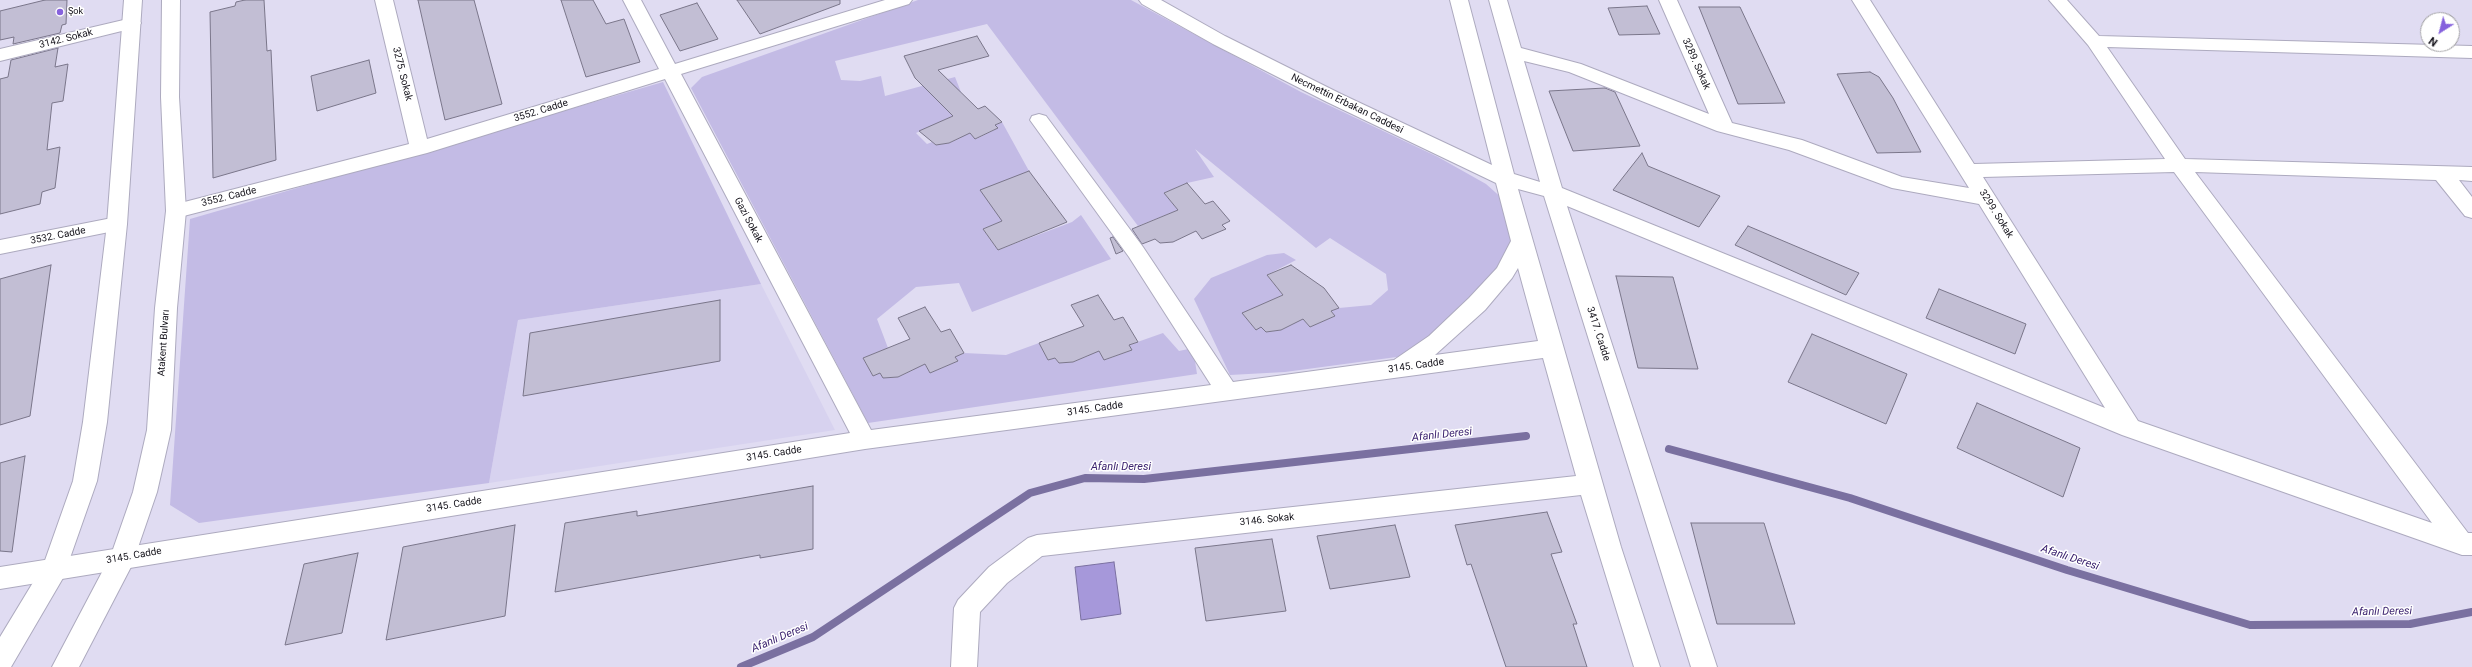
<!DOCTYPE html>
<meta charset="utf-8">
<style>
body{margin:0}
#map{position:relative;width:2472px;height:667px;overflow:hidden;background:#e0dcf2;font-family:Roboto,sans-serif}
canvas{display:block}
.north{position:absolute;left:2420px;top:12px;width:40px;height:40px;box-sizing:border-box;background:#fff;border:1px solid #a1a0a3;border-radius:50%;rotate:216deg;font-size:11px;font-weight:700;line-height:16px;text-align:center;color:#14121a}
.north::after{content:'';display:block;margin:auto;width:14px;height:18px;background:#8662dd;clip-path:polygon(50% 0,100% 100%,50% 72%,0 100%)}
</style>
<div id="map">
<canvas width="2472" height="667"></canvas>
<div class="north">N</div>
</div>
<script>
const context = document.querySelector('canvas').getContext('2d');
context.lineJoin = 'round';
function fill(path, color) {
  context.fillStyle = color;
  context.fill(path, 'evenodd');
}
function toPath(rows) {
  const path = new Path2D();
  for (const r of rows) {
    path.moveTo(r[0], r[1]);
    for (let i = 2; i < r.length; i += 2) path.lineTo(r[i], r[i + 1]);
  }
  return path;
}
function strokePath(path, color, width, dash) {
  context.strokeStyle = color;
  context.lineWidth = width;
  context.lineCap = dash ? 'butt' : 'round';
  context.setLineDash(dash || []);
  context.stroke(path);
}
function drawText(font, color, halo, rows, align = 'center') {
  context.font = font + ' Roboto,sans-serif';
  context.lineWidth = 3;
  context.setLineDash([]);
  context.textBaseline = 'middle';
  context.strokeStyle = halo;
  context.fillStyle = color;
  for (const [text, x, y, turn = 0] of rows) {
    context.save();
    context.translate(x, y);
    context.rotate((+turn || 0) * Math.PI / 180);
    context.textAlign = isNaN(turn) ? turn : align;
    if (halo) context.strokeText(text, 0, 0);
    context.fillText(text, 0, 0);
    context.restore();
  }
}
const built = toPath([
 [761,284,835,430,489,483,518,320]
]);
const green = toPath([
 [918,0,1131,0,1301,92,1438,157,1486,184,1504,200,1516,239,1499,272,1448,321,1404,356,1285,372,1230,375,1194,299,1211,278,1267,255,1284,253,1296,260,1267,275,1283,295,1243,313,1255,329,1261,327,1267,332,1281,330,1293,324,1297,311,1310,327,1335,316,1331,311,1339,308,1371,305,1388,290,1386,274,1330,238,1316,248,1195,149,1214,177,1187,183,1164,193,1178,210,1138,226,987,24,835,61,841,80,860,81,881,76,885,96,955,77,961,92,939,102,953,116,916,133,927,144,932,142,936,145,949,143,960,138,964,127,976,139,998,128,995,125,1002,122,1029,171,1002,221,983,229,998,250,1072,222,1081,215,1111,259,972,312,959,283,916,287,877,319,888,348,863,358,873,376,880,373,884,378,898,377,913,370,920,356,930,373,958,361,955,357,964,353,1006,355,1039,343,1048,360,1055,358,1059,363,1073,362,1088,356,1082,347,1094,343,1105,360,1132,350,1129,345,1163,333,1179,351,1193,348,1197,374,868,423,691,88,702,77],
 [663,82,761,284,518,320,489,483,199,523,170,505,190,219]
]);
const water = toPath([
 [1114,562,1121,614,1081,620,1075,567,1114,562]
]);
const stream = toPath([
 [1669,449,1850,498,2067,570,2250,625,2410,624,2472,612],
 [741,667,813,637,1030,493,1085,478,1144,479,1526,436]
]);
const building = toPath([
 [45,0,67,0,66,24,62,25,60,33,13,44,14,37,0,40,0,11,45,0],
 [245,0,264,0,267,51,271,50,276,160,213,178,210,12,235,6,236,2,245,0],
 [418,0,474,0,502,104,445,120,418,0],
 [561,0,593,0,606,24,624,19,640,62,586,77,561,0],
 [737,0,840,0,840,4,760,34,737,0],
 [697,3,718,39,680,51,660,15,697,3],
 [1647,6,1660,34,1619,35,1608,8,1647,6],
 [1699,7,1740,7,1785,103,1738,104,1699,7],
 [977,36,989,56,938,70,978,109,985,106,1002,122,995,125,998,128,975,139,970,133,949,143,936,145,919,131,953,116,915,78,904,56,977,36],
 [58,48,55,67,68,64,63,101,52,103,47,150,60,147,55,188,42,192,40,204,0,214,0,79,8,77,11,60,58,48],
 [369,60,376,93,317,111,311,76,369,60],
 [1870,72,1879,77,1893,98,1921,152,1877,153,1837,74,1870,72],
 [1605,88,1615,92,1640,146,1573,151,1549,91,1605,88],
 [1642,153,1648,166,1720,196,1699,227,1613,190,1642,153],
 [1029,171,1067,222,998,250,983,229,1002,221,980,190,1029,171],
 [1187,183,1205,204,1213,201,1230,221,1222,225,1226,229,1202,239,1196,231,1173,242,1160,243,1155,239,1142,244,1132,229,1178,210,1164,193,1187,183],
 [1748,226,1859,273,1846,295,1735,245,1748,226],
 [1113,237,1123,251,1116,254,1110,238,1113,237],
 [51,265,30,416,0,425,0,279,51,265],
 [1291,265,1324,288,1339,308,1331,311,1335,316,1310,327,1303,319,1281,330,1266,332,1261,327,1256,330,1242,313,1283,295,1267,275,1291,265],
 [1616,276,1673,277,1698,369,1638,368,1616,276],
 [1939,289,2026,324,2015,354,1926,318,1939,289],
 [1098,295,1114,320,1123,317,1138,342,1129,345,1132,350,1104,360,1099,351,1073,362,1059,363,1055,358,1048,360,1039,343,1084,326,1071,305,1098,295],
 [720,300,720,361,523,396,530,333,720,300],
 [925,307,941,332,950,329,964,353,955,357,958,361,930,373,925,364,898,377,883,378,880,373,873,376,863,358,910,339,898,318,925,307],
 [1812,334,1907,374,1886,424,1788,382,1812,334],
 [1977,403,2080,448,2063,497,1957,448,1977,403],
 [25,456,12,552,0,551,0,463,25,456],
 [813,486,813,549,760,558,760,555,555,592,565,523,637,511,637,516,813,486],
 [1547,512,1562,552,1551,554,1577,624,1573,624,1587,667,1506,667,1471,564,1467,565,1455,525,1547,512],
 [1691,523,1764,523,1795,624,1717,624,1691,523],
 [515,525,505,616,386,640,403,547,515,525],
 [1395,525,1410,577,1330,589,1317,536,1395,525],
 [1272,539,1286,611,1206,621,1195,548,1272,539],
 [358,553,342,633,285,645,304,564,358,553]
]);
const minor = toPath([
 [375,0,393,0,427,139,659,69,623,0,641,0,675,64,885,0,912,0,909,4,681,74,871,430,1211,385,1129,257,1030,120,1032,116,1039,114,1046,116,1143,247,1233,382,1394,360,1429,336,1469,298,1497,268,1511,241,1496,183,1327,102,1213,44,1142,4,1139,0,1161,0,1225,36,1341,94,1492,165,1450,0,1468,0,1514,174,1540,182,1489,0,1507,0,1521,48,1581,64,1709,114,1659,0,1677,0,1732,123,1802,140,1902,177,1969,188,1852,0,1870,0,1974,164,2165,159,2088,45,2049,0,2067,0,2099,36,2472,46,2472,58,2107,47,2185,159,2472,167,2472,181,2459,180,2472,197,2472,218,2465,216,2436,180,2195,172,2468,533,2472,533,2472,555,2462,555,2122,435,1567,206,1717,667,1691,667,1544,196,1518,189,1621,547,1660,667,1634,667,1581,495,1042,556,1007,583,980,612,977,667,951,667,954,608,958,600,989,567,1028,538,1037,535,1576,476,1543,358,865,449,0,589,0,567,850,433,665,79,427,153,176,218,169,216,166,211,169,206,409,144,375,0],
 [1524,61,1569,72,1717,131,1789,150,1892,188,1979,204,2105,408,1562,188,1524,61],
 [2174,172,2432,523,2138,421,1983,177,2174,172],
 [1518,268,1538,341,1435,355,1485,310,1512,278,1518,268],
 [132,18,138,19,141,23,138,27,0,61,0,49,132,18],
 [117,217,124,219,127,224,124,229,0,254,0,240,117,217]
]);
const major = toPath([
 [124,0,142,0,127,224,107,422,97,481,63,578,11,667,0,667,0,637,43,566,73,481,83,422,107,224,124,0],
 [162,0,180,0,179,97,186,211,177,308,171,430,157,492,132,565,79,667,52,667,111,555,133,492,147,430,155,308,166,211,161,97,162,0]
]);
const markers = [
 [60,12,4,"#8662dd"]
];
const farPoinames = [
 ["Şok",68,12]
];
const streetNames = [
 ["3142. Sokak",66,39,-14],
 ["3289. Sokak",1696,64,66],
 ["3275. Sokak",402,74,76],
 ["Necmettin Erbakan Caddesi",1347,104,26],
 ["3552. Cadde",541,111,-17],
 ["3552. Cadde",229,197,-14],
 ["3299. Sokak",1996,214,58],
 ["Gazi Sokak",748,220,62],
 ["3532. Cadde",58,236,-11],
 ["3417. Cadde",1598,334,72],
 ["Atakent Bulvarı",164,343,-86],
 ["3145. Cadde",1416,366,-8],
 ["3145. Cadde",1095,409,-8],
 ["3145. Cadde",774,454,-9],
 ["3145. Cadde",454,505,-9],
 ["3146. Sokak",1267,520,-6],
 ["3145. Cadde",134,556,-10]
];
const waterNames = [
 ["Afanlı Deresi",1442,435,-6],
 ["Afanlı Deresi",1121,467],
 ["Afanlı Deresi",2070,558,18],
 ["Afanlı Deresi",2382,612,-1],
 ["Afanlı Deresi",780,638,-23]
];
fill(built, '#d7d2ef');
fill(green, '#c3bbe5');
fill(water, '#a698da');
strokePath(water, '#7a70a0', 1);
strokePath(stream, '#7a70a0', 8);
fill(building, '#c2bed4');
strokePath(building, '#7a768a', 1);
strokePath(minor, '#adaabf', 2);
strokePath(major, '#adaabf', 2);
fill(minor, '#fff');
fill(major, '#fff');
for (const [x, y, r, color] of markers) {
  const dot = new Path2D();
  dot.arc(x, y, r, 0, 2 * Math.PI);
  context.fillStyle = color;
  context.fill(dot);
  strokePath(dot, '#fff', 1.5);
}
drawText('9px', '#14121a', '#fff', farPoinames, 'left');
drawText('10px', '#14121a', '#fff', streetNames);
drawText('italic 11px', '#3d2470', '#fff', waterNames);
</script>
